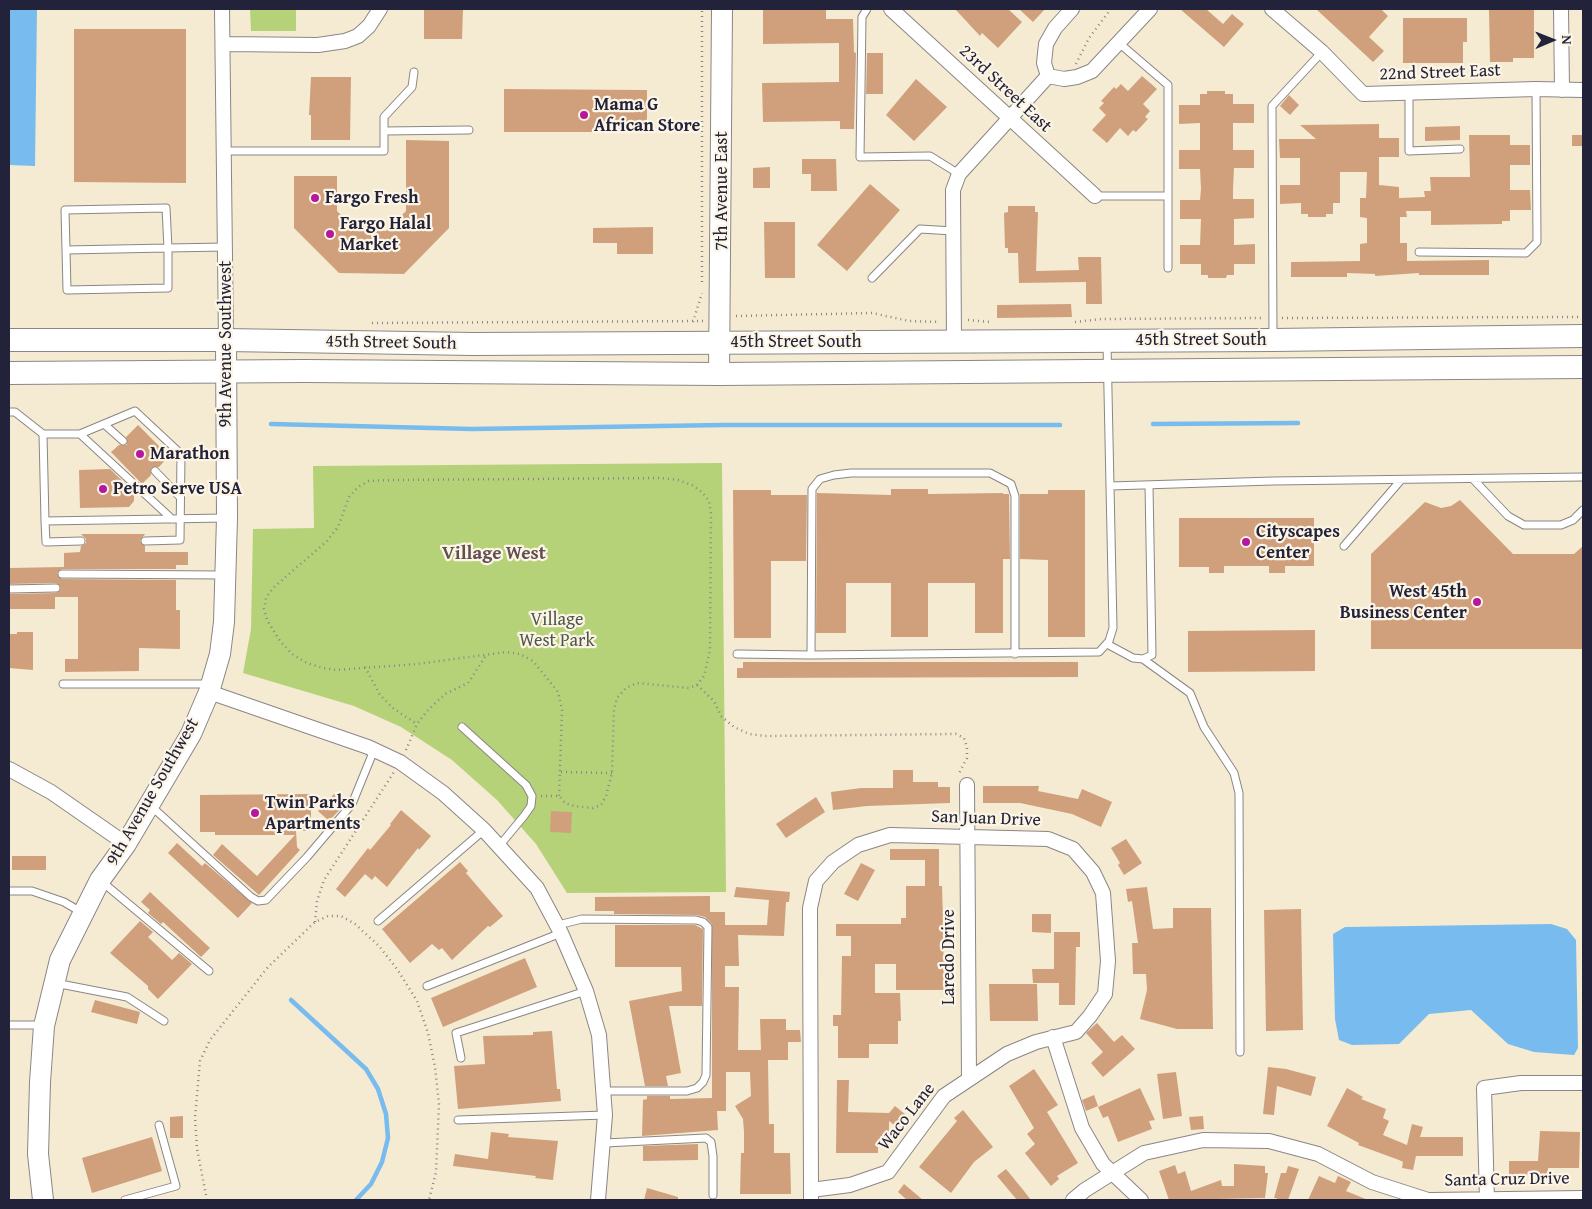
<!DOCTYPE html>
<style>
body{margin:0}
#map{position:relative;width:1592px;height:1209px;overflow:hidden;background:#f4ebd2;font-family:"Gentium Book Plus",serif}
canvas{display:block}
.frame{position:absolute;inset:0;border:10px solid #22223b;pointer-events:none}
.north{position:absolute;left:1527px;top:15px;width:50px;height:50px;-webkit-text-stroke:4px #fcf5e5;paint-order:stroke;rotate:89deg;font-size:14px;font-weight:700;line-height:20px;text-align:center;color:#22223b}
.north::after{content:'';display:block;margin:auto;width:18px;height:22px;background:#22223b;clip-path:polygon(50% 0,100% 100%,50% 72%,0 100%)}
</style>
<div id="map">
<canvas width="1592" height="1209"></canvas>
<div class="frame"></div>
<div class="north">N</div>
</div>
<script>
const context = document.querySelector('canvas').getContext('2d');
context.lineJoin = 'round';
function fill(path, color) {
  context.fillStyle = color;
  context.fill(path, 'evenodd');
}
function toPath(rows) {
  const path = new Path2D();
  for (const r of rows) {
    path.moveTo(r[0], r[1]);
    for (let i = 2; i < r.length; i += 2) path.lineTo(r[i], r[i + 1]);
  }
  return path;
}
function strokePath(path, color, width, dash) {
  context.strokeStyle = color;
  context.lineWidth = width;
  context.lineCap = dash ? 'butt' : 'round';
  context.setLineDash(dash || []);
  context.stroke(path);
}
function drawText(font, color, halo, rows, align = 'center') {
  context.font = font + ' "Gentium Book Plus",serif';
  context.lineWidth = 4.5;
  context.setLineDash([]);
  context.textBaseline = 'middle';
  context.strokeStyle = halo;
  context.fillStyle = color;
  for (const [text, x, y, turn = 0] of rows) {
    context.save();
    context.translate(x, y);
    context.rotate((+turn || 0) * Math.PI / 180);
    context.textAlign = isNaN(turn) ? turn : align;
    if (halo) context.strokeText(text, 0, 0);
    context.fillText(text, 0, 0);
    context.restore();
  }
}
const green = toPath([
 [250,9,296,9,296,31,251,31],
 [722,463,726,892,567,893,536,844,497,800,452,760,401,727,354,706,243,673,251,629,253,529,314,528,313,466]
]);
const water = toPath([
 [9,9,37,9,35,166,9,165],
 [1551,924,1567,929,1576,940,1578,1048,1574,1055,1534,1052,1508,1044,1471,1010,1429,1014,1399,1044,1352,1045,1339,1040,1335,1019,1333,934,1345,927]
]);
const stream = toPath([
 [271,424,472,429,723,425,1060,425],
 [1153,424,1298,423],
 [291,1000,366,1069,378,1089,386,1114,388,1138,382,1162,371,1184,356,1200]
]);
const building = toPath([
 [424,9,463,9,462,39,424,39],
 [763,9,826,9,826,19,853,19,854,52,856,53,854,129,840,129,840,121,763,122,762,83,839,82,839,43,763,44],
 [955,9,1008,9,1022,22,998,48,982,33,980,36],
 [1019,9,1045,9,1033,22],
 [1180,9,1206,9,1223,24,1232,14,1244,24,1224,47],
 [1316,9,1381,9,1388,16,1369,37,1384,51,1373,62],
 [1489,9,1534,9,1534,58,1513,58,1513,62,1490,62],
 [1403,18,1467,18,1467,42,1463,42,1463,63,1403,63],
 [74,29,186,29,186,183,74,182],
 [867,53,883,53,883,94,866,94],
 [1142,76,1157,89,1143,104,1150,111,1145,117,1148,119,1136,132,1133,130,1128,136,1120,128,1107,143,1092,130,1106,115,1099,108,1104,103,1101,101,1114,87,1116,89,1121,84,1128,91],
 [311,77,351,77,350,140,311,140,311,115,309,115],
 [916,79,947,107,914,141,886,115],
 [504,89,647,90,647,132,504,132],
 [1207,91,1225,91,1225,94,1233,94,1233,104,1254,104,1254,123,1233,123,1233,150,1254,150,1254,168,1234,168,1233,189,1233,199,1254,199,1254,218,1234,219,1234,245,1255,244,1255,264,1234,264,1234,275,1227,275,1226,278,1208,278,1208,275,1201,275,1201,264,1180,264,1180,245,1200,245,1201,219,1180,219,1180,200,1200,200,1201,189,1200,169,1179,169,1179,150,1200,150,1200,123,1179,124,1179,105,1200,105,1200,94,1207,94],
 [1289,95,1299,105,1290,115,1280,106],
 [1379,124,1379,138,1399,138,1399,157,1379,157,1379,185,1399,187,1399,198,1425,197,1424,191,1431,191,1430,177,1470,177,1469,135,1510,135,1510,145,1530,145,1530,165,1510,165,1510,190,1530,190,1531,210,1510,210,1510,221,1502,221,1502,224,1431,225,1431,211,1406,211,1407,217,1400,217,1400,243,1407,243,1407,261,1489,260,1489,275,1419,275,1419,273,1375,276,1375,274,1347,273,1347,277,1291,277,1291,262,1360,261,1360,244,1367,243,1367,218,1360,217,1360,198,1366,198,1367,172,1340,172,1340,203,1333,203,1333,214,1326,214,1326,217,1308,217,1308,214,1301,214,1301,203,1280,204,1280,185,1300,185,1300,158,1280,158,1279,139,1316,139,1300,125],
 [1460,126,1460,140,1425,141,1425,127],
 [1572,135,1583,135,1583,146,1572,146],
 [406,140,449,141,449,228,404,274,339,273,294,228,294,176,337,176,337,211,357,231,386,231,406,211],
 [802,159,836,159,837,191,811,191,811,174,802,174],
 [770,167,770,188,753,188,753,168],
 [870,184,900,210,847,271,817,245],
 [1008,206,1035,206,1035,212,1038,212,1036,271,1079,270,1078,257,1101,257,1102,304,1086,304,1086,282,1019,283,1018,253,1008,253,1008,248,1005,248,1004,213,1008,212],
 [764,222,795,222,795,278,765,278],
 [653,227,653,254,617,254,617,243,593,243,593,228],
 [1071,304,1072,317,997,318,997,305],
 [138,425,169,456,159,467,151,468,151,475,142,484,111,452,119,445,127,445,126,437],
 [110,469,134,492,134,501,129,507,80,508,79,470],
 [891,489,928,489,928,494,1003,493,1003,494,1009,494,1010,559,1003,559,1003,633,975,633,975,583,928,583,928,637,891,637,891,583,846,583,846,633,816,633,817,493,891,495],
 [733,490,771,490,771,495,807,495,806,561,771,561,771,638,734,638],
 [1048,490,1085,490,1085,637,1048,637,1048,560,1020,559,1020,494,1048,494],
 [1460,500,1513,554,1574,554,1583,546,1583,649,1371,649,1371,554,1425,502,1441,508,1451,506],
 [1179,518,1314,518,1314,566,1285,566,1285,573,1269,573,1269,566,1224,566,1224,573,1209,573,1209,567,1179,567],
 [81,534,145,534,140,541,145,546,145,552,188,552,188,565,176,565,176,569,62,569,57,573,62,579,176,580,176,610,180,610,180,649,139,648,139,671,65,672,65,659,78,659,78,597,55,597,55,609,9,609,9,594,56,593,61,588,56,583,9,584,9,568,64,567,64,553,80,552,81,546,86,543,86,539],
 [1315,630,1315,671,1188,672,1188,631],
 [17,632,33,632,33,670,9,668,9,634,17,634],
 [743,662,1078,662,1078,677,737,678,737,668,743,668],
 [893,770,913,770,913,782,938,782,938,787,950,787,950,803,867,806,833,810,831,792,861,788,893,788],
 [983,786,1039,786,1038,791,1078,799,1082,789,1112,802,1101,827,1072,814,1020,803,983,803],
 [311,794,311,831,296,831,297,847,300,850,259,895,213,855,222,844,257,876,295,835,215,835,215,832,200,832,200,795],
 [334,794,345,804,329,821,318,811],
 [816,797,825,812,786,838,776,824],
 [401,810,431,836,419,850,418,848,387,887,375,876,372,880,365,874,345,897,336,889,368,848,370,850,391,825,390,824],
 [551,811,572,812,571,833,550,832],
 [1126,839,1142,863,1124,875,1118,865,1120,863,1111,848],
 [177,843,202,866,205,863,252,903,238,918,168,853],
 [890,849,939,849,939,886,942,886,943,918,944,990,896,990,896,964,875,964,875,993,900,993,901,1021,898,1021,898,1044,869,1044,869,1058,838,1058,838,1026,833,1026,833,1015,841,1015,842,956,851,956,851,936,836,936,836,924,901,924,901,918,906,918,906,886,925,886,925,860,890,860],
 [12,856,46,856,46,870,12,870],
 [460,862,468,871,466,873,503,916,490,927,488,926,452,960,442,948,439,950,432,944,410,963,382,929],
 [861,863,875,870,858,901,844,894],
 [736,887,790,892,789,902,786,902,784,936,738,935,739,966,725,966,725,987,739,987,738,1050,761,1050,760,1019,786,1019,786,1030,800,1030,801,1042,788,1042,788,1060,768,1060,769,1124,774,1124,774,1153,790,1153,791,1194,740,1194,741,1153,744,1153,744,1132,743,1119,735,1106,751,1096,750,1072,726,1072,726,1111,717,1111,718,1130,642,1136,643,1100,647,1099,647,1096,670,1096,670,1099,712,1098,712,924,705,917,696,915,614,914,614,911,595,911,595,897,710,896,710,912,725,912,725,925,767,925,769,900,734,897],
 [1147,887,1153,929,1173,928,1173,908,1211,908,1213,1029,1177,1029,1140,1019,1147,990,1146,974,1133,974,1132,943,1138,943,1132,901,1128,902,1126,889],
 [150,892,210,948,201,957,163,922,161,924,148,913,150,910,141,902],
 [1301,909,1303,1030,1266,1031,1264,910],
 [1032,914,1051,914,1051,933,1032,932],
 [140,921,153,932,148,937,172,960,179,953,192,964,158,999,148,989,148,986,110,953],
 [615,925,695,925,703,929,702,1006,669,1006,681,1073,666,1076,668,1086,645,1086,629,1001,682,991,681,967,615,967],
 [1054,932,1080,932,1080,947,1076,947,1075,1005,1059,1005,1059,983,1033,983,1032,969,1054,969],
 [525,958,537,987,443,1027,431,998],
 [989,984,1037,984,1038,1021,990,1021],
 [95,1000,140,1012,137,1024,91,1012],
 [1097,1023,1114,1042,1122,1035,1135,1049,1103,1077,1091,1063,1103,1052,1086,1033],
 [552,1031,557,1089,560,1089,561,1101,458,1109,454,1066,485,1064,483,1036,533,1035,533,1032],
 [1268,1067,1286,1069,1316,1077,1311,1096,1277,1086,1274,1115,1263,1114],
 [1034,1069,1058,1105,1047,1112,1078,1163,1057,1176,1059,1179,1051,1186,1025,1153,1035,1144,1027,1134,1034,1128,1009,1086],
 [1176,1072,1182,1116,1163,1119,1157,1074],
 [837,1080,849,1080,848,1112,889,1113,895,1106,911,1119,902,1131,889,1121,889,1143,878,1143,878,1153,836,1153],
 [1140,1088,1155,1120,1149,1121,1152,1129,1118,1142,1108,1116,1103,1118,1098,1107],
 [1347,1088,1363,1097,1361,1099,1386,1109,1383,1118,1389,1121,1383,1135,1407,1145,1412,1124,1423,1127,1420,1137,1463,1137,1463,1156,1416,1156,1413,1170,1402,1168,1403,1162,1399,1160,1358,1145,1359,1143,1327,1126],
 [1094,1095,1098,1106,1086,1111,1082,1100],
 [963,1110,993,1147,974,1162,951,1193,919,1167,957,1121,954,1118],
 [183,1116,183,1138,170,1138,170,1117],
 [1203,1116,1204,1129,1191,1130,1189,1117],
 [1540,1131,1580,1132,1579,1168,1548,1168,1548,1174,1509,1175,1509,1161,1538,1161],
 [491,1132,509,1134,508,1137,558,1141,553,1180,535,1178,536,1176,453,1166,455,1154,488,1159],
 [152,1137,162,1171,92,1193,82,1158],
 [698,1144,698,1160,643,1161,643,1146],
 [1234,1164,1265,1166,1265,1173,1268,1173,1265,1198,1169,1200,1159,1171,1175,1165,1178,1174,1185,1171,1191,1191,1221,1180,1222,1186,1234,1186],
 [1288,1166,1299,1169,1288,1200,1276,1200,1277,1198,1274,1198,1281,1173,1286,1173],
 [1006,1169,1024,1191,1031,1200,1017,1200,997,1176],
 [1319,1176,1335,1183,1338,1176,1351,1182,1346,1191,1368,1200,1308,1200],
 [904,1184,923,1200,907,1200,898,1192],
 [647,1188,678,1197,678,1200,644,1200]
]);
const path = toPath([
 [1076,64,1089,38,1111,9],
 [702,282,702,9],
 [736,316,872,313,909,321,940,322],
 [1282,318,1583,317],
 [968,320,990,322],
 [693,322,702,293],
 [1075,322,1101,319,1264,318],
 [372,323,704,321],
 [365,667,380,695,394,709,417,724],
 [697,685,714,701,721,716,734,727,749,734,765,736,956,734,964,738,967,747,967,758,958,775],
 [406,750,417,724,427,711,445,694,468,683,487,654],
 [561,772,612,773],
 [541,796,559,796,565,803,574,806,593,808,601,805,606,796,612,773,614,710,617,698,626,688,637,683,689,688,697,685,704,676,710,650,711,514,709,501,702,492,692,485,678,480,662,478,392,480,369,481,358,487,349,497,338,527,327,541,273,588,266,598,264,609,267,620,280,641,292,654,307,663,323,668,336,670,417,664,506,652,520,654,533,661,558,692,562,710,559,796],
 [315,922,317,901,324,880,394,772],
 [207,1200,197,1149,195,1118,200,1061,210,1040,268,967,315,922,328,916,341,916,355,924,379,946,397,969,417,1001,428,1033,435,1067,439,1104,436,1172,429,1200]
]);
const lane = toPath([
 [867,9,862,17,860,157,930,156,959,174],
 [1119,43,1168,85,1168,268],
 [1409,92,1409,151,1460,149],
 [384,131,469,130],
 [225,151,384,151,384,117,412,87,414,72],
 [1095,196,1168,196],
 [66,250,67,290,168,288,168,248,166,208,65,210,66,250,168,248,225,247],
 [1419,252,1526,253,1537,242,1536,89],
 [872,278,920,229,953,231],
 [1273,337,1272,106,1322,52],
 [9,412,15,412,43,434,80,434,172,519],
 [104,424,123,441],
 [43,434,45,521,225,518],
 [80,434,135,411,181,454,180,540,145,541],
 [155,471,180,497],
 [1473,479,1508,516,1524,525,1561,525,1573,520,1583,510],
 [1110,486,1273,481,1583,477],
 [45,521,46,542,81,541],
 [1344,546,1401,480],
 [62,574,224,575],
 [9,589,56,588],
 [1107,644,1133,658,1143,659,1152,655,1149,485],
 [737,654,811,655,1099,652,1109,641,1113,628,1107,344],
 [811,655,812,489,820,479,834,475,851,473,990,473,1011,484,1015,496,1015,654],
 [1143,659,1190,693,1204,727,1234,773,1239,793,1240,1052],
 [63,684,208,684],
 [462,727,526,785,532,796,531,806,524,816,500,845],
 [151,806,251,897,258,901,266,900,307,857,352,804,374,750],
 [101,881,209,971],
 [9,891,32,891,64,902,81,912],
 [378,921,484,830],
 [558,925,582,919,696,920,703,922,708,927,706,1075,703,1082,697,1088,687,1091,605,1091],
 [55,983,127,997,164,1021],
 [427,986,561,933],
 [9,1025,43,1025],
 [461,1058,456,1033,586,991],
 [458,1120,605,1115],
 [605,1143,706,1138,711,1142,713,1156,713,1195],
 [125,1200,176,1186,159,1125]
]);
const street = toPath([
 [222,9,226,340],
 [891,9,1095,196],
 [1272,9,1322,52,1363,94,1536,89,1583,90],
 [1561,9,1562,90],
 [225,44,318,45,345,41,358,36,369,26,380,9],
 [1048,76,1064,79,1077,77,1092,71,1150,9],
 [1048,76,1044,63,1046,44,1055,28,1072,9],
 [954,342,953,190,959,174,1048,76],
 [209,692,368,747,400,762,443,793,484,830,537,888,561,933,586,991,599,1035,605,1115,598,1200],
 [9,769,51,792,126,844],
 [967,785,969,1078],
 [1053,1037,1082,1128,1103,1164,1141,1200],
 [811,1190,850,1185,888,1172,944,1096,1007,1054,1036,1042,1076,1032,1090,1016,1105,994,1108,961,1103,893,1093,872,1073,849,1048,839,890,835,858,845,833,862,816,881,810,908,811,1190,811,1200],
 [1073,1200,1085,1190,1144,1153,1203,1140,1269,1141,1318,1154,1372,1182,1428,1200],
 [1431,1200,1583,1198],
 [1487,1200,1484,1088,1521,1083,1583,1083]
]);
const secondary = toPath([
 [719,374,722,9],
 [43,1200,38,1154,40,1082,44,1026,60,960,100,880,126,844,191,734,209,692,220,654,224,622,227,518,226,340]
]);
const primary = toPath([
 [9,340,226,340,473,344,1273,340,1583,336],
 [9,373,304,371,719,374,1583,367]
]);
const markers = [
 [584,115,5,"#b5179e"],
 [315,198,5,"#b5179e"],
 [330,234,5,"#b5179e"],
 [140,454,5,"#b5179e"],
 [103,489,5,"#b5179e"],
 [1246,542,5,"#b5179e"],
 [1477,602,5,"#b5179e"],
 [255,813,5,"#b5179e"]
];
const streetNames = [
 ["22nd Street East",1440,73,-2],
 ["23rd Street East",1005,89,43],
 ["7th Avenue East",722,191,-90],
 ["45th Street South",1201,340],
 ["45th Street South",796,342],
 ["45th Street South",391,343,1],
 ["9th Avenue Southwest",226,344,-90],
 ["9th Avenue Southwest",153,792,-60],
 ["San Juan Drive",986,819,2],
 ["Laredo Drive",949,957,-90],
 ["Waco Lane",907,1117,-52],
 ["Santa Cruz Drive",1507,1180,-1]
];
const poiNames = [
 ["Mama G",594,105],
 ["African Store",594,126],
 ["Fargo Fresh",325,198],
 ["Fargo Halal",340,224],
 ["Market",340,245],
 ["Marathon",150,454],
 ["Petro Serve USA",113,489],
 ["Cityscapes",1256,532],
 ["Center",1256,553],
 ["West 45th",1467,592,"right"],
 ["Business Center",1467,613,"right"],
 ["Twin Parks",265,803],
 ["Apartments",265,824]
];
const parkNames = [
 ["Village",557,620],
 ["West Park",557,641]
];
const neighbourhoodNames = [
 ["Village West",494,554]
];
fill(green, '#b6d278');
fill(water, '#78bbee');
strokePath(stream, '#78bbee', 4.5);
fill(building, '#d0a07c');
strokePath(lane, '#8b8686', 9);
strokePath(street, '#8b8686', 16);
strokePath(secondary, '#8b8686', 22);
strokePath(primary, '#8b8686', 24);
strokePath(path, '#8b8686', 2.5, [1, 4]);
strokePath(lane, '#fff', 7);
strokePath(street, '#fff', 14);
strokePath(secondary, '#fff', 20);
strokePath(primary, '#fff', 22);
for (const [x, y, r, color] of markers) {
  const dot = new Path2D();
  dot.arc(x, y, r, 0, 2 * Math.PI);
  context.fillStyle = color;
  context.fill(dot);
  strokePath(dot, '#fcf5e5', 2);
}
drawText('18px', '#22223b', '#fcf5e5', streetNames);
drawText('bold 18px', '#22223b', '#fcf5e5', poiNames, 'left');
drawText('18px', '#4e574d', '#fcf5e5', parkNames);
drawText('bold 19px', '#5f4e52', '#fcf5e5', neighbourhoodNames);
</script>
